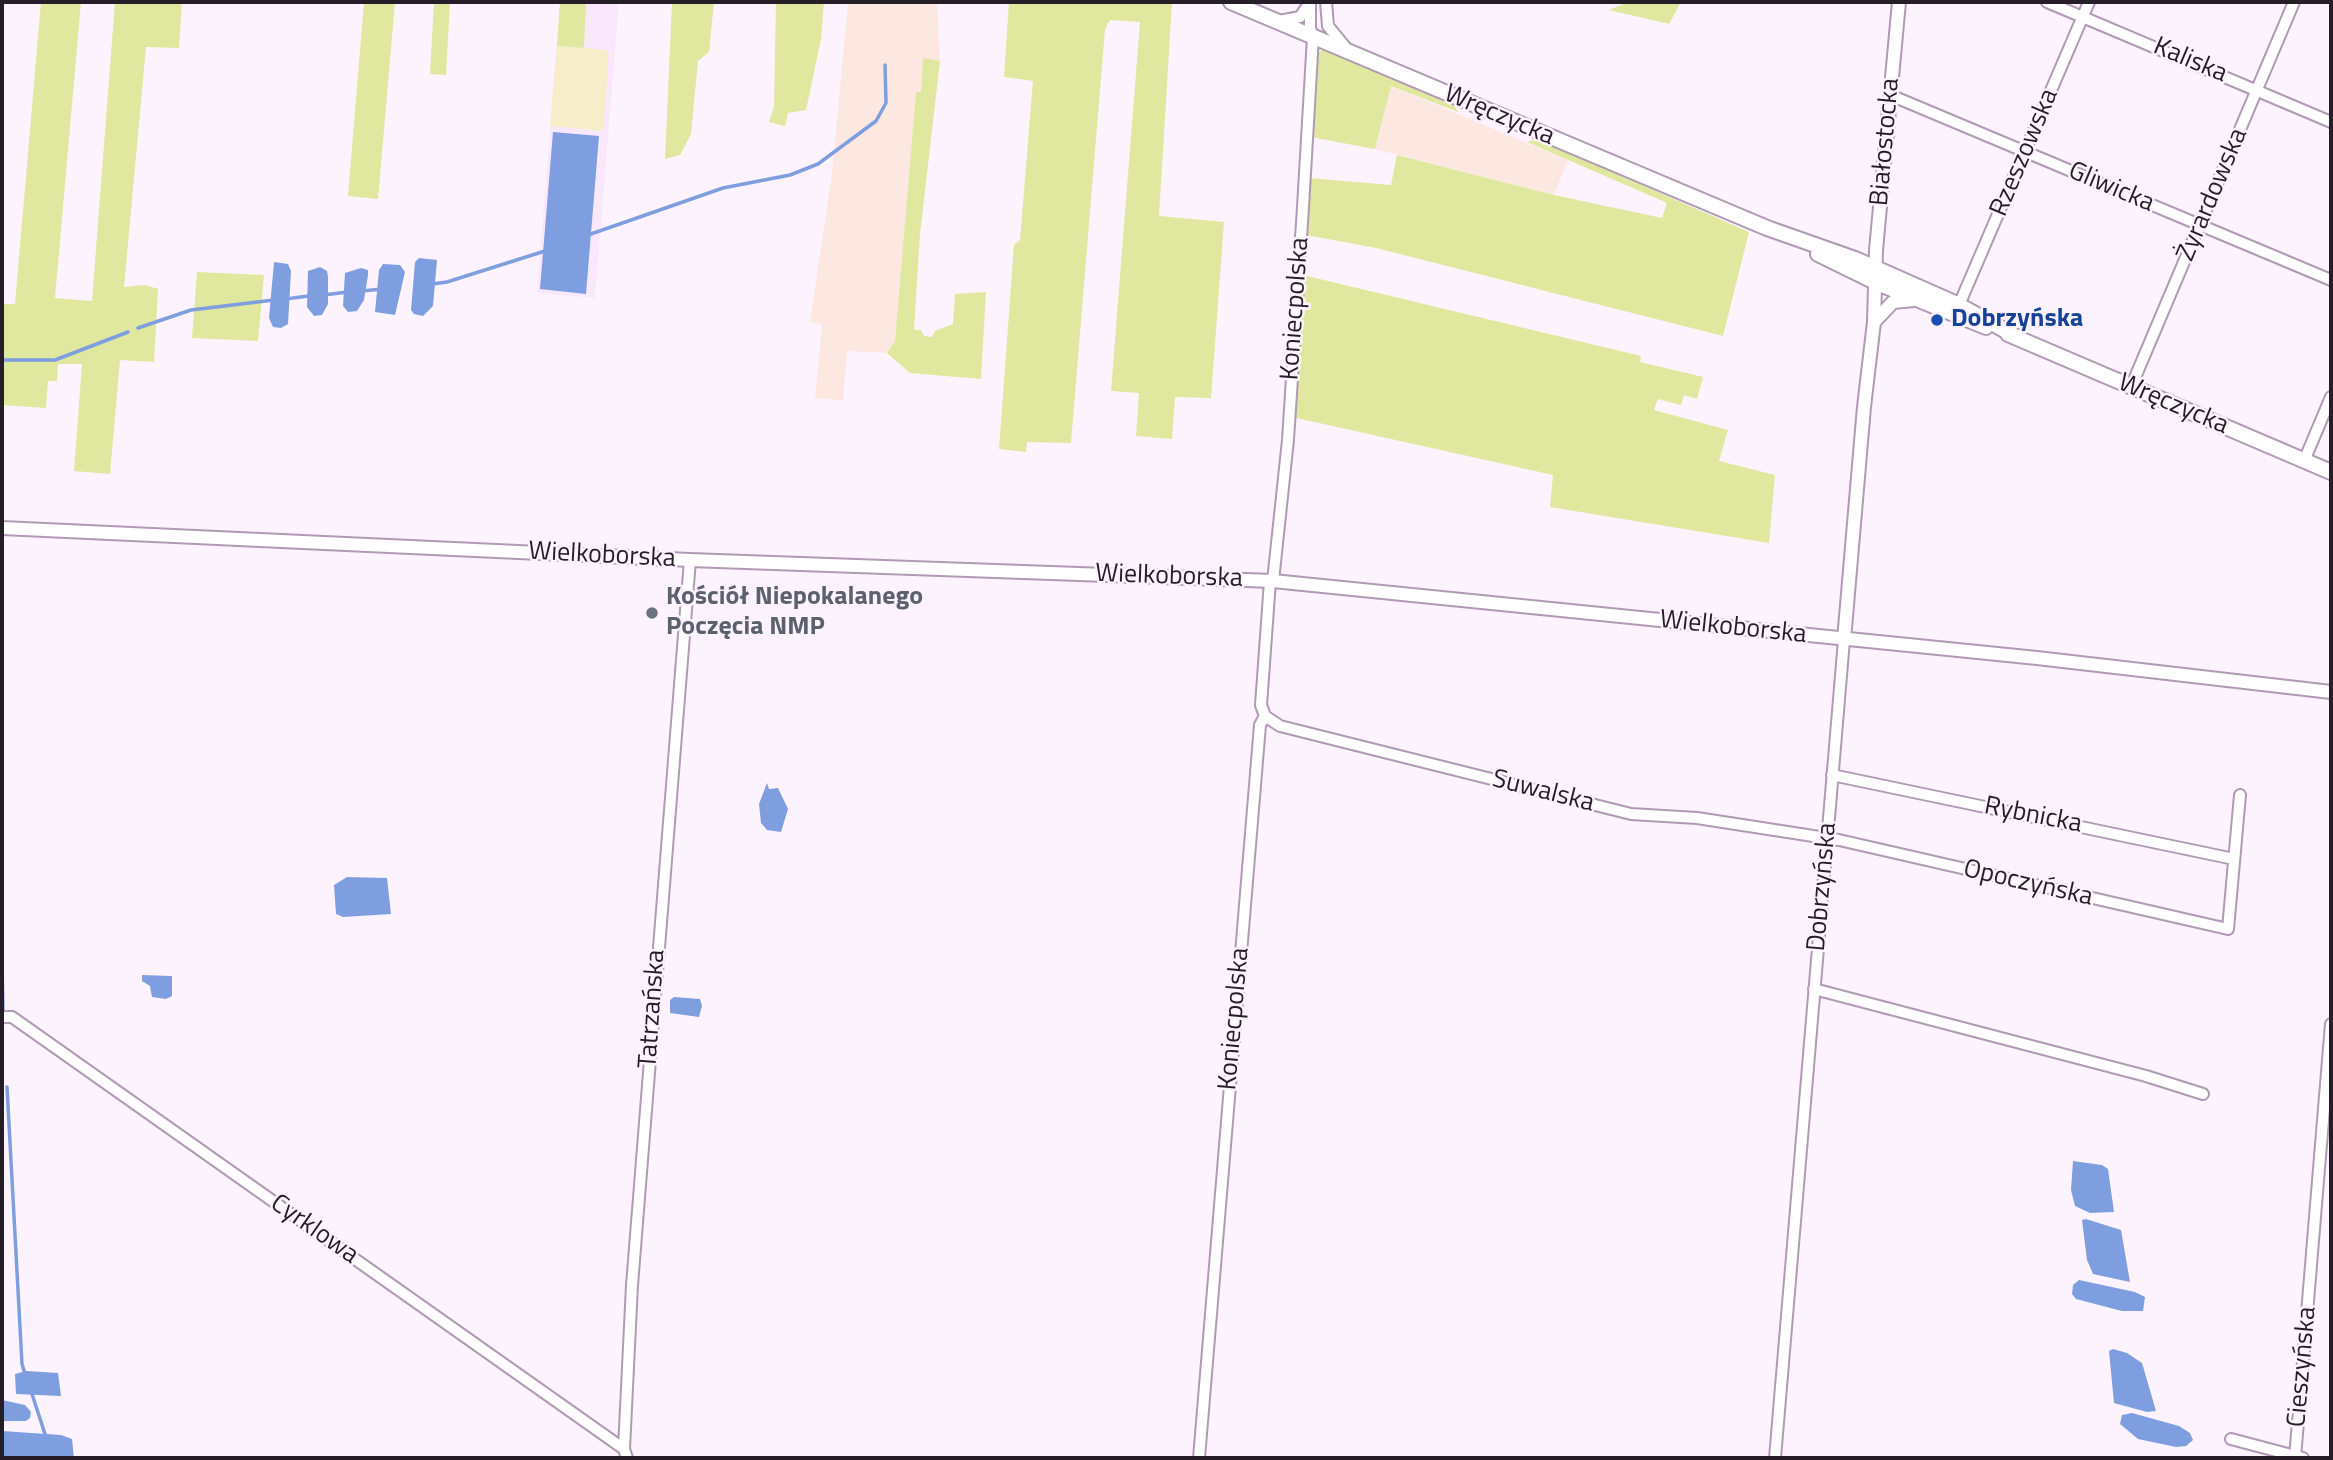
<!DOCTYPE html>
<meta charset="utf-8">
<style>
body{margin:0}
#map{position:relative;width:2333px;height:1460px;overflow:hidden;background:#fdf3fe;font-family:"Titillium Web",sans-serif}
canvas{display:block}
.frame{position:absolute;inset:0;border:4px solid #251d27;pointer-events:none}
</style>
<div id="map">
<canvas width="2333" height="1460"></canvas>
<div class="frame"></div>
</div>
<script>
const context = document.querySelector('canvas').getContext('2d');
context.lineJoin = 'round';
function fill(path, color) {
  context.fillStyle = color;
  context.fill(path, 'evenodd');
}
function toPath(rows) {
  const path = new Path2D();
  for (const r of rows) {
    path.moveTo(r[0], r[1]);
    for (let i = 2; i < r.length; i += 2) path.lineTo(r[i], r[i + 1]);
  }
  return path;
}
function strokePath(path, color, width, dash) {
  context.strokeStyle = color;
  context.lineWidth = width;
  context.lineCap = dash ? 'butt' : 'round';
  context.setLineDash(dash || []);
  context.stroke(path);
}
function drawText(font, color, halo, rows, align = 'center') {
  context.font = font + ' "Titillium Web",sans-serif';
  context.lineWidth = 5;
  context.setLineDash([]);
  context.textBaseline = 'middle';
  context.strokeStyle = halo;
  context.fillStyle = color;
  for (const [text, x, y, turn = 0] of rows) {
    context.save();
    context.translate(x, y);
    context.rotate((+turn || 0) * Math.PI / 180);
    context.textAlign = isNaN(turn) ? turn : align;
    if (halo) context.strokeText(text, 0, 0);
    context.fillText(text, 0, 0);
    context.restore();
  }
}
const built = toPath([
 [560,2,619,2,595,298,537,293]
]);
const industrial = toPath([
 [848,2,937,2,940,61,923,59,921,93,916,93,895,342,887,353,847,351,843,401,815,398,822,325,810,322,832,173],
 [1391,86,1568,160,1554,195,1375,149]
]);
const green = toPath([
 [41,2,81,2,55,298,92,301,115,2,182,2,179,48,146,47,124,287,145,285,158,289,154,362,120,360,110,474,74,471,82,364,58,364,57,381,48,381,46,408,2,405,2,304,15,304],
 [364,2,395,2,378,199,348,196],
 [434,2,450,2,446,75,430,74],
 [560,2,586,2,584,48,557,46],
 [672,2,714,2,709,52,698,61,691,134,680,155,665,159],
 [776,2,824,2,821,39,806,110,788,113,785,126,769,122,774,107],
 [1009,2,1172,2,1159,216,1224,222,1211,398,1175,397,1172,439,1136,436,1139,393,1111,391,1140,22,1110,20,1105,29,1071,443,1027,442,1026,452,999,449,1014,245,1020,240,1033,81,1004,77],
 [1628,2,1681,2,1669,24,1609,10],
 [1325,50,1453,103,1458,112,1391,86,1375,149,1310,137,1316,61,1320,51],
 [923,58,940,61,920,234,914,330,921,330,924,336,932,337,935,331,953,324,955,294,986,292,981,379,910,373,887,353,895,341,916,92,921,92],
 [1537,139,1749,232,1723,336,1376,248,1306,235,1309,178,1391,185,1397,155,1554,195,1662,218,1667,203,1527,142],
 [197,272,264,275,258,341,192,338],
 [1303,275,1641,356,1640,362,1703,377,1697,399,1684,395,1681,405,1658,399,1654,410,1728,430,1719,461,1775,475,1769,543,1550,507,1553,475,1292,417]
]);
const sand = toPath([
 [557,46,606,50,609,54,603,131,550,126]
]);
const water = toPath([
 [553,132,599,136,586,294,540,289],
 [419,258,437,260,433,306,423,316,414,314,411,310,415,262],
 [274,262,288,264,291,271,288,324,281,328,273,327,269,318],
 [383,264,400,265,405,272,395,315,375,312,379,270],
 [320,267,327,271,328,277,328,304,322,315,314,316,307,307,308,271],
 [361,268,368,270,368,275,364,300,357,311,348,312,343,306,345,273],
 [767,783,769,789,778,788,788,809,781,832,767,830,761,823,759,804],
 [347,877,387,878,391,914,343,917,336,914,334,885],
 [142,975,172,976,172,996,166,999,152,997,150,986,142,981],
 [674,997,700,999,702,1006,699,1017,670,1013,670,1000],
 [2073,1161,2102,1165,2108,1169,2114,1212,2090,1213,2075,1206,2071,1190],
 [2086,1219,2121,1230,2130,1282,2093,1274,2087,1260,2082,1220],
 [2079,1280,2135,1292,2145,1297,2143,1311,2122,1311,2076,1299,2072,1294,2073,1285],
 [2113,1349,2127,1353,2142,1363,2156,1411,2147,1412,2114,1403,2109,1351],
 [27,1371,58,1373,61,1396,16,1394,15,1374],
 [2,1400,25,1405,31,1412,30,1418,26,1421,2,1421],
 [2132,1413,2179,1426,2190,1433,2193,1440,2186,1446,2176,1447,2138,1439,2120,1424,2122,1415],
 [2,1431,61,1435,72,1439,74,1458,2,1458]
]);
const stream = toPath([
 [588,235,723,188,790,175,818,164,876,121,886,103,885,65],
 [432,284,447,282,545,251],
 [362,291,382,289],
 [324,295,347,292],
 [285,299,309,296],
 [138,328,191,310,274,300],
 [2,360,55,360,128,332],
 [2,962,3,1010],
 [7,1087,22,1364,25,1374],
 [31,1391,46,1437]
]);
const minor = toPath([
 [1326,2,1328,26,1346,48],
 [2047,2,2331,122],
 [1279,21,1300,17,1308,5],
 [1890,95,2331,280],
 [1959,305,2089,2],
 [2131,387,2294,2],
 [2304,461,2331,397],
 [1273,581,1288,440,1303,207,1313,37,1310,28,1310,2],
 [1265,716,1280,726,1631,814,1697,818,1839,840,2228,929,2240,795],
 [1832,775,2234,859],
 [1814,989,2146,1076,2203,1094],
 [2,1017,12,1017,624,1449],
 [2231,1439,2303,1458],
 [627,1458,624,1449,632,1285,690,560],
 [1199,1458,1260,725,1265,716,1261,705,1270,581],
 [1775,1458,1844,640],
 [2295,1458,2331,1024]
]);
const tertiary = toPath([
 [1874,322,1893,302,1914,300],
 [2,528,690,560,1273,581,2037,658,2331,692],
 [1844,640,1864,407,1874,322,1876,250,1899,2]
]);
const secondary = toPath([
 [1231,2,1767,228,1855,259,1959,305,2015,336],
 [1818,254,1877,283,1986,327],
 [2008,334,2331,472]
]);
const markers = [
 [1937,320,7,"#1a4fb4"],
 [652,613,7,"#6b7280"]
];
const streetNames = [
 ["Kaliska",2190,61,23],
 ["Wręczycka",1499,116,23],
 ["Białostocka",1886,142,-85],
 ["Rzeszowska",2025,153,-67],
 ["Gliwicka",2111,188,23],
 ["Żyrardowska",2213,195,-67],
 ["Koniecpolska",1296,309,-86],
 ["Wręczycka",2173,405,23],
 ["Wielkoborska",602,556,3],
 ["Wielkoborska",1169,577,2],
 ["Wielkoborska",1733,628,6],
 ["Suwalska",1543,792,14],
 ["Rybnicka",2033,816,11],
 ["Opoczyńska",2028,884,13],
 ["Dobrzyńska",1823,887,-85],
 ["Tatrzańska",653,1009,-86],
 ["Koniecpolska",1235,1019,-85],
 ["Cyrklowa",314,1230,35],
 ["Cieszyńska",2303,1367,-85]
];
const transitNames = [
 ["Dobrzyńska",1951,320]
];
const worshipNames = [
 ["Kościół Niepokalanego",666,598],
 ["Poczęcia NMP",666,628]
];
fill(built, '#f9e8fc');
fill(industrial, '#fce8e1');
fill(green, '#dfe89e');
fill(sand, '#f7edc8');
fill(water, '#7e9ee0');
strokePath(stream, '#7e9ee0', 3.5);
strokePath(minor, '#b09ab4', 14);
strokePath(tertiary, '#b09ab4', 16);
strokePath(secondary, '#b09ab4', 18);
strokePath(minor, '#fff', 10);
strokePath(tertiary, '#fff', 12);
strokePath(secondary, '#fff', 14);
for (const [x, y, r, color] of markers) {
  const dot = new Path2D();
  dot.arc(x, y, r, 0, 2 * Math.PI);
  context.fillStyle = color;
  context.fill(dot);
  strokePath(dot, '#fdf3fe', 2.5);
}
drawText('26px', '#251d27', '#fdf3fe', streetNames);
drawText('bold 26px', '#164399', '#fdf3fe', transitNames, 'left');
drawText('bold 26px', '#5b616d', '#fdf3fe', worshipNames, 'left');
</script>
